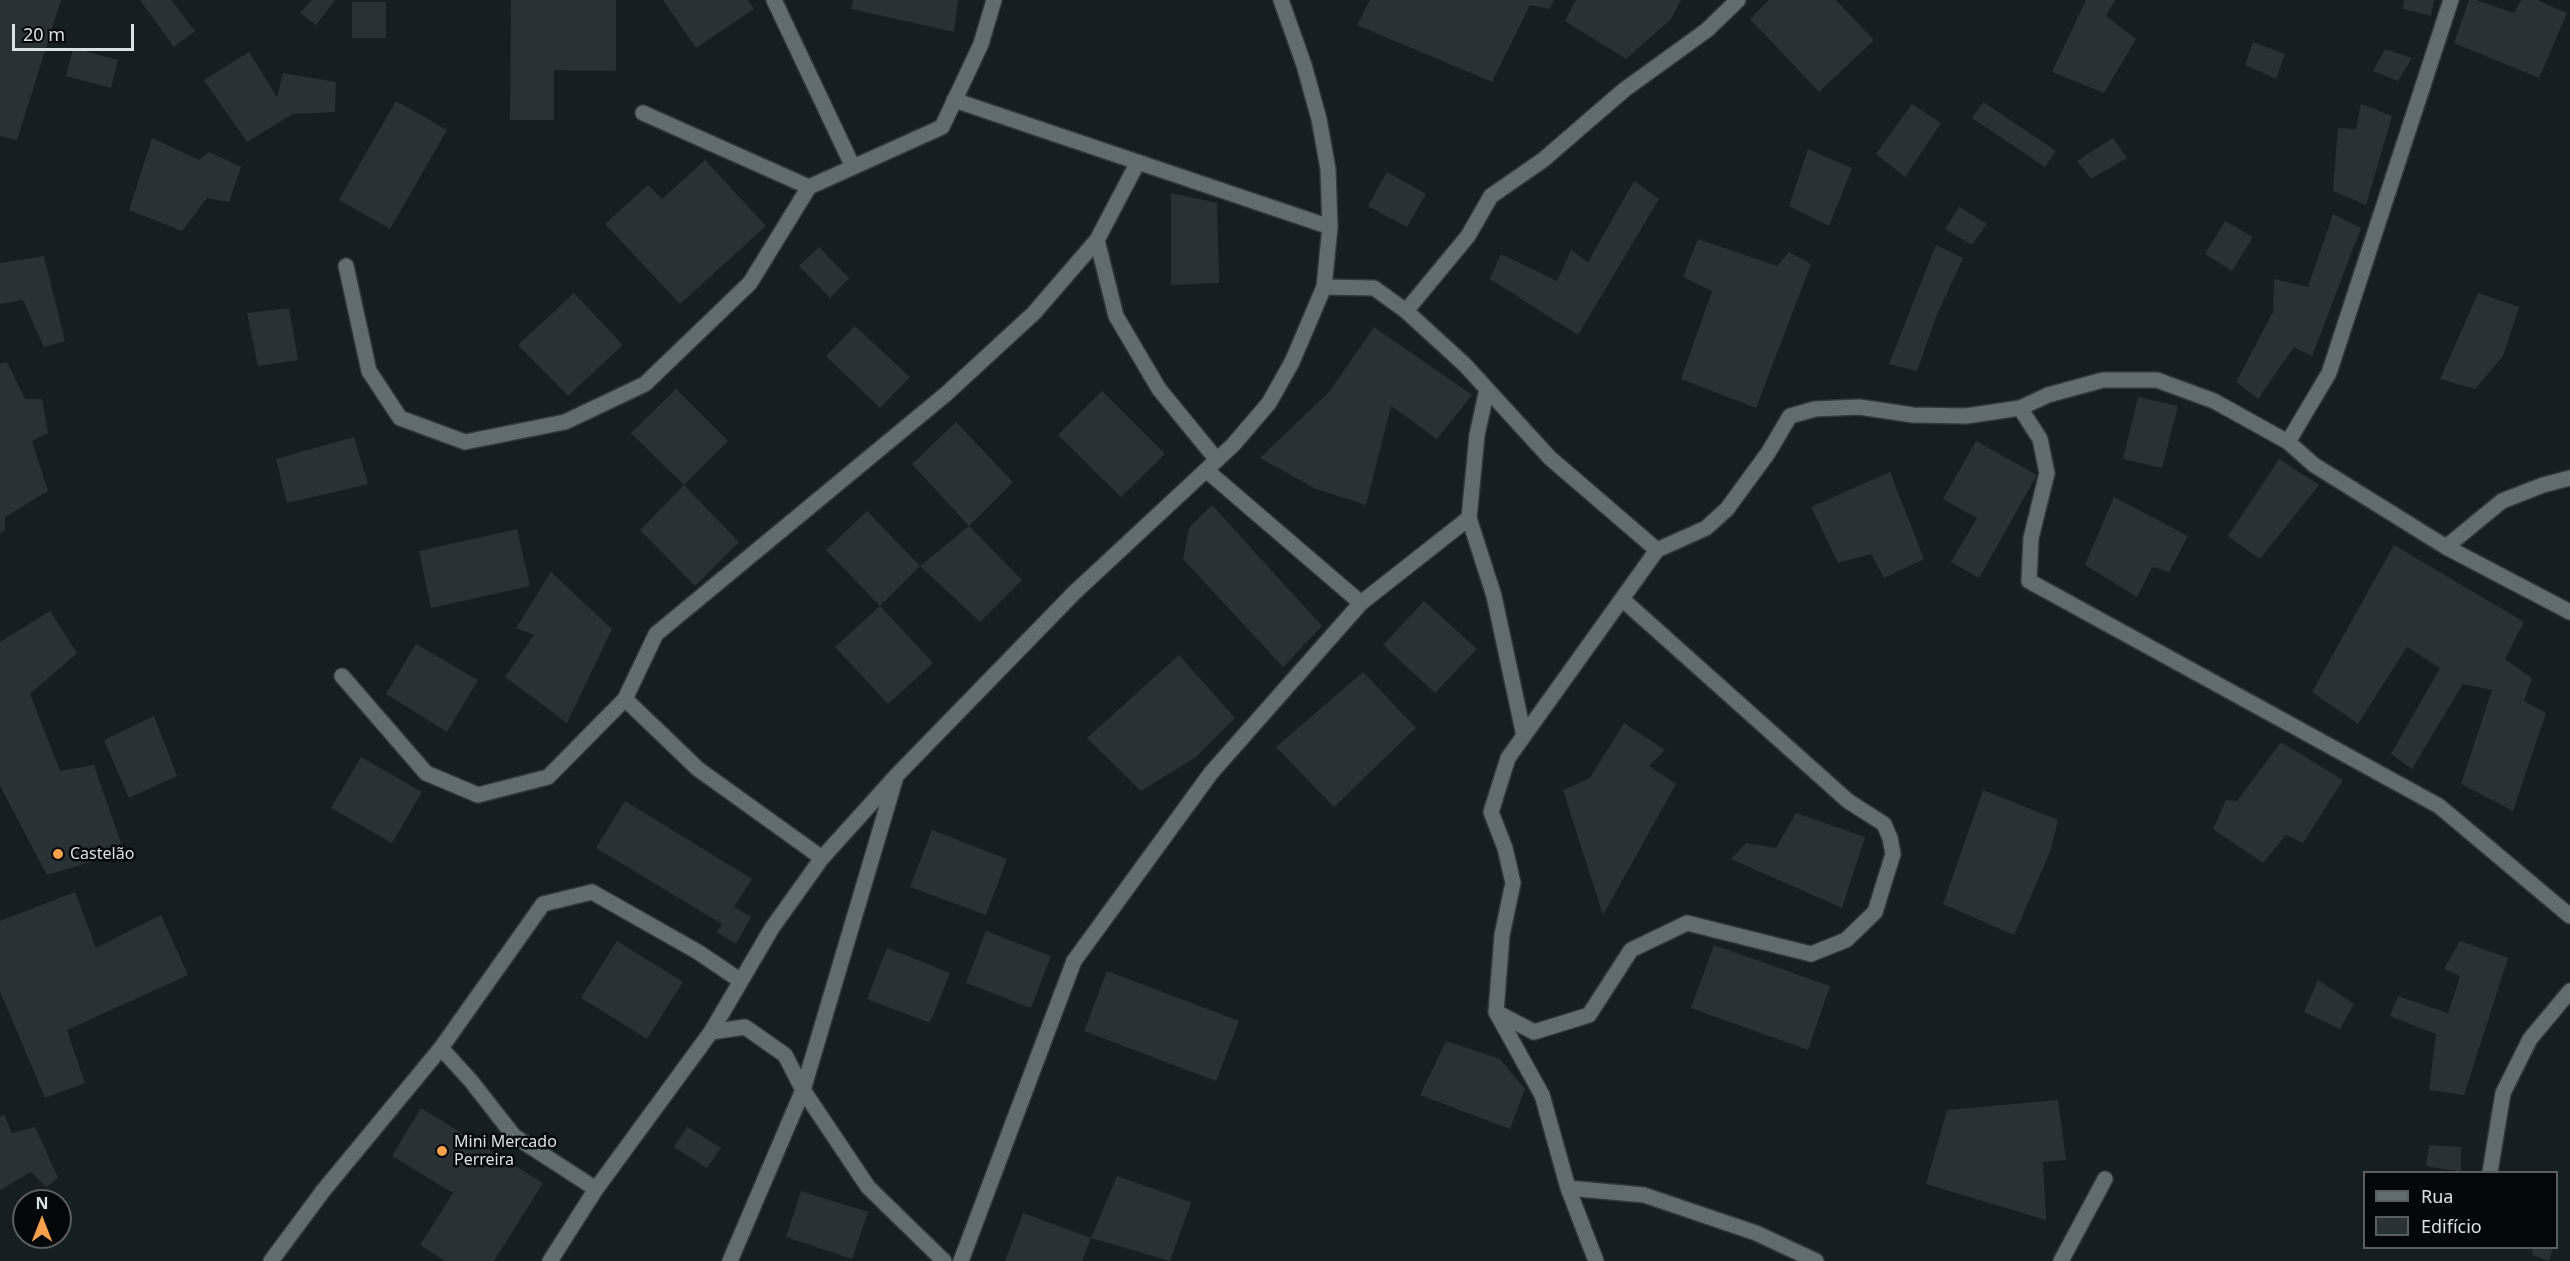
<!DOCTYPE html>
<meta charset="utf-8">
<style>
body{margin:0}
#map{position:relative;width:2570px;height:1261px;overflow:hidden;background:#151e20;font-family:"Noto Sans",sans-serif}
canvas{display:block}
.legend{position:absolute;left:2363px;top:1171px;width:195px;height:78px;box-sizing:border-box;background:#040708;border:2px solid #5a5e5f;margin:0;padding:8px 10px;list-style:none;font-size:18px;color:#dae1e2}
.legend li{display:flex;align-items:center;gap:12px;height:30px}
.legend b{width:30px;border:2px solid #5a5e5f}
.north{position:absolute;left:12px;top:1189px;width:60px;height:60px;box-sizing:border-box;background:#040708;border:2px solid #5a5e5f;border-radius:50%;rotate:0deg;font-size:16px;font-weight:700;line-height:24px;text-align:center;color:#dae1e2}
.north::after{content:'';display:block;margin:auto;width:21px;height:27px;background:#f8a04b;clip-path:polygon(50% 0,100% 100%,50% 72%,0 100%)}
.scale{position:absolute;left:12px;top:24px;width:122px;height:27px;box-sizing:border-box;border:3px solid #dae1e2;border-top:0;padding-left:8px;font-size:18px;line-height:21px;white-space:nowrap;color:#dae1e2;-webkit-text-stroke:4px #040708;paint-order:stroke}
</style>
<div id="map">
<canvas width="2570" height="1261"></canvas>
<ul class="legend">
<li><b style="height:8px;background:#616c6e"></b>Rua</li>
<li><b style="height:16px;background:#283234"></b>Edifício</li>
</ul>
<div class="north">N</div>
<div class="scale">20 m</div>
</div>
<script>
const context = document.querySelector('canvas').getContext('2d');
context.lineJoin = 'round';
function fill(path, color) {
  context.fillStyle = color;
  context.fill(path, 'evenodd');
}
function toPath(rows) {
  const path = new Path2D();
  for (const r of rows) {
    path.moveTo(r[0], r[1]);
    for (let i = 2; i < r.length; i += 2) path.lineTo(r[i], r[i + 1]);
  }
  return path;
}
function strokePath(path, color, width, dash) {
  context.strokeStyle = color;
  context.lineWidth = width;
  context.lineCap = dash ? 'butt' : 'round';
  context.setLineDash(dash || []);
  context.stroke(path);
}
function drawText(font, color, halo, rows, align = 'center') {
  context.font = font + ' "Noto Sans",sans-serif';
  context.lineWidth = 5;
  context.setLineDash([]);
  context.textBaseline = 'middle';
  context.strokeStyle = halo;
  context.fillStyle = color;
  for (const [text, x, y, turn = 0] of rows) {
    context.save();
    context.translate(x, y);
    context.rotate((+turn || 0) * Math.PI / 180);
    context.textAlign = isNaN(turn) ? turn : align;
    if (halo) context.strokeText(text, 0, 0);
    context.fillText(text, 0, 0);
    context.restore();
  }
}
const building = toPath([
 [0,0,61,0,17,140,0,136],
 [140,0,171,0,195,31,174,47],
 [312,0,335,0,316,25,300,13],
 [511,0,616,0,616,71,554,70,554,120,510,120],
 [663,0,748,0,754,9,696,48],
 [853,0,958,0,954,32,851,9],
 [1370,0,1554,0,1550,9,1530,5,1492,82,1357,25],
 [1576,0,1681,0,1671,19,1626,59,1565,21],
 [1769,0,1836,0,1874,40,1819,92,1750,19],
 [2086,0,2115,0,2106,16,2136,39,2104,93,2052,72],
 [2404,0,2434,0,2431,16,2403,9],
 [2469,0,2476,0,2514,13,2521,0,2537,0,2567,13,2539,78,2454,43],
 [352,2,386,2,386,38,352,38],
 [2253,42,2285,54,2276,79,2245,65],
 [73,48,118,60,111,88,66,76],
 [2385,49,2412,58,2398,81,2373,71],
 [249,52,277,97,283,73,336,82,335,112,293,114,247,142,204,80],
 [396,101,447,130,390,229,339,200],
 [1983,102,2056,151,2045,167,1972,118],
 [1912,104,1941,123,1905,177,1876,154],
 [2361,104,2392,116,2366,205,2333,191,2338,128,2356,129],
 [152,138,199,160,209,152,241,167,229,202,207,198,182,231,129,210],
 [2113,138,2127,158,2091,179,2077,161],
 [1808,149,1852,168,1829,226,1789,206],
 [705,160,766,226,680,304,605,224,648,185,662,199],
 [1387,172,1426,194,1407,227,1368,206],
 [1634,181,1659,199,1578,335,1490,279,1501,254,1557,281,1571,250,1588,262],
 [1171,193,1217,203,1219,283,1171,285],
 [1959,207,1987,224,1972,245,1945,229],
 [2333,214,2361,228,2312,356,2294,347,2258,399,2236,382,2273,312,2274,279,2308,287],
 [2225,221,2253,237,2232,271,2205,254],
 [1698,239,1777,266,1789,252,1811,264,1756,408,1681,379,1712,291,1683,277],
 [1936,245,1963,258,1936,317,1917,371,1889,364],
 [819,247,849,278,830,298,799,266],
 [44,256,65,341,44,347,23,300,0,304,0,263],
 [574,293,623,345,568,396,518,345],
 [2478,293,2519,307,2503,356,2475,389,2440,379],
 [289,308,298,360,258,366,247,313],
 [855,326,910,377,880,408,826,356],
 [1374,327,1472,395,1437,439,1391,406,1366,505,1316,489,1260,458,1330,391],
 [7,362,25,399,42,399,48,433,32,441,48,491,5,517,5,530,0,534,0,364],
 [676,389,728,441,684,485,631,433],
 [1102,391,1165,454,1121,497,1058,435],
 [2138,397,2178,406,2162,468,2123,459],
 [956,422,1013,482,969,526,1022,580,980,622,920,566,969,526,912,464],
 [354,437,368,484,287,503,276,459],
 [1976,441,2037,475,1979,578,1951,562,1977,518,1943,499],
 [2279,459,2319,485,2260,559,2228,536],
 [1890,472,1924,559,1884,578,1871,554,1838,563,1811,507],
 [684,485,739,542,695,586,640,530],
 [2114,497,2188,536,2169,572,2152,567,2137,597,2085,565],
 [1212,505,1322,626,1283,667,1183,559,1189,528],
 [867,511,920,566,880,606,826,550],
 [517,529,530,586,431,608,419,551],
 [2394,545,2524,622,2505,659,2532,678,2524,701,2546,713,2513,811,2461,784,2492,690,2463,684,2412,769,2391,754,2440,668,2407,647,2358,724,2312,692],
 [551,572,612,629,567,723,505,677,534,635,516,628],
 [1424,601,1477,649,1435,693,1383,645],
 [880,606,933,663,888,704,835,647],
 [50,611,77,653,30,694,60,771,94,765,124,852,47,875,0,786,0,642],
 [416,644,478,680,447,732,386,694],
 [1179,655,1235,718,1196,757,1141,791,1087,738],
 [1363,672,1416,728,1334,807,1276,747],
 [154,716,177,776,129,798,104,740],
 [1624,723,1665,750,1649,766,1676,784,1603,915,1563,790,1590,778],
 [2281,742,2343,780,2303,843,2286,835,2263,863,2213,829,2226,800,2237,801],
 [361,757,422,792,392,843,331,808],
 [1983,790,2058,820,2050,852,2014,935,1943,904],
 [625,801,752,879,734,907,751,917,736,944,717,932,722,924,596,848],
 [1796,813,1865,837,1842,908,1731,859,1746,843,1776,848],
 [932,830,1007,859,986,915,910,887],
 [75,892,96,948,161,915,188,975,67,1030,85,1083,45,1098,0,991,0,921],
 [986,931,1051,956,1031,1008,966,983],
 [617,941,683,982,647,1039,581,998],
 [2460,941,2508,958,2464,1095,2429,1090,2436,1034,2390,1016,2398,996,2448,1013,2460,976,2444,969],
 [1714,945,1830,986,1808,1050,1691,1008],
 [887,948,950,973,930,1023,867,999],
 [1107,971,1239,1021,1216,1081,1084,1031],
 [2318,980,2354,1004,2340,1029,2304,1012],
 [1446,1041,1500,1059,1525,1089,1510,1129,1420,1095],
 [2058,1100,2066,1160,2043,1162,2046,1220,1926,1184,1947,1110],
 [421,1108,543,1183,494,1261,445,1261,420,1245,453,1193,392,1156],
 [4,1115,12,1133,35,1127,58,1178,46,1187,31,1172,0,1190,0,1117],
 [687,1127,721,1148,707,1168,674,1147],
 [2429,1145,2461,1147,2461,1172,2426,1166],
 [1117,1176,1191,1202,1170,1261,1091,1238],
 [801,1191,868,1212,852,1259,786,1237],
 [1023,1213,1091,1238,1082,1261,1005,1261],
 [2533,1248,2553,1248,2549,1261,2532,1255]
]);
const street = toPath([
 [774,0,853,167],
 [954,100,1330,227],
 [643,113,809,187,942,127,981,44,994,0],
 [1097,240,1116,316,1159,389,1217,460],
 [346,266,369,371,400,418,465,442,565,422,645,384,750,283,809,187],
 [1324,287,1374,288,1406,311,1465,365,1550,458,1657,550,1706,528,1727,509,1768,453,1790,416,1815,409,1859,407,1913,415,1966,416,2020,408,2048,395,2103,380,2157,380,2214,401,2288,442,2314,465,2446,547,2570,612],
 [1406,311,1468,236,1491,196,1543,160,1624,90,1707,30,1738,0],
 [2020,408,2040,439,2047,473,2031,538,2029,581,2439,806,2570,916],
 [2288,442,2329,373,2451,0],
 [1206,470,1361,603],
 [1469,518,1494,596,1524,736],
 [2446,547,2502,501,2543,485,2570,478],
 [342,676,426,773,478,795,548,777,625,699,698,769,822,858],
 [625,699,656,634,946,394,1034,313,1097,240,1138,162],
 [895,780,803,1090,868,1187,944,1261],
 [1496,1012,1534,1032,1589,1015,1631,950,1687,923,1811,954,1846,940,1875,912,1893,854,1890,838,1884,824,1848,801,1622,599],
 [711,1032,745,1027,785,1055,803,1090,730,1261],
 [441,1048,471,1081,514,1136,596,1189],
 [2490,1172,2503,1093,2530,1039,2570,991],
 [1568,1188,1644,1195,1756,1233,1816,1261],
 [271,1261,323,1191,441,1048,543,904,592,892,698,952,741,981],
 [550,1261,596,1189,711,1032,772,928,822,858,896,776,1074,593,1233,445,1269,403,1292,362,1324,287,1330,227,1328,169,1319,119,1304,65,1281,0],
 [961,1261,1074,961,1211,773,1361,603,1469,518,1477,435,1487,389],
 [1596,1261,1568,1188,1542,1095,1496,1012,1502,935,1513,883,1505,848,1491,812,1508,758,1657,550],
 [2061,1261,2105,1179]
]);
const markers = [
 [58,854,6,"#f8a04b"],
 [442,1151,6,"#f8a04b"]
];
const poiNames = [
 ["Castelão",70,854],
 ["Mini Mercado",454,1142],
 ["Perreira",454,1160]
];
fill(building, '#283234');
strokePath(street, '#323839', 18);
strokePath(street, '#616c6e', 15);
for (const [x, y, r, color] of markers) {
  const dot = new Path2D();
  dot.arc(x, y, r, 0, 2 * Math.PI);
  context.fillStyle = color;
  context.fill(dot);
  strokePath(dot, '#040708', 2);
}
drawText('16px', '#dae1e2', '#040708', poiNames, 'left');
</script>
